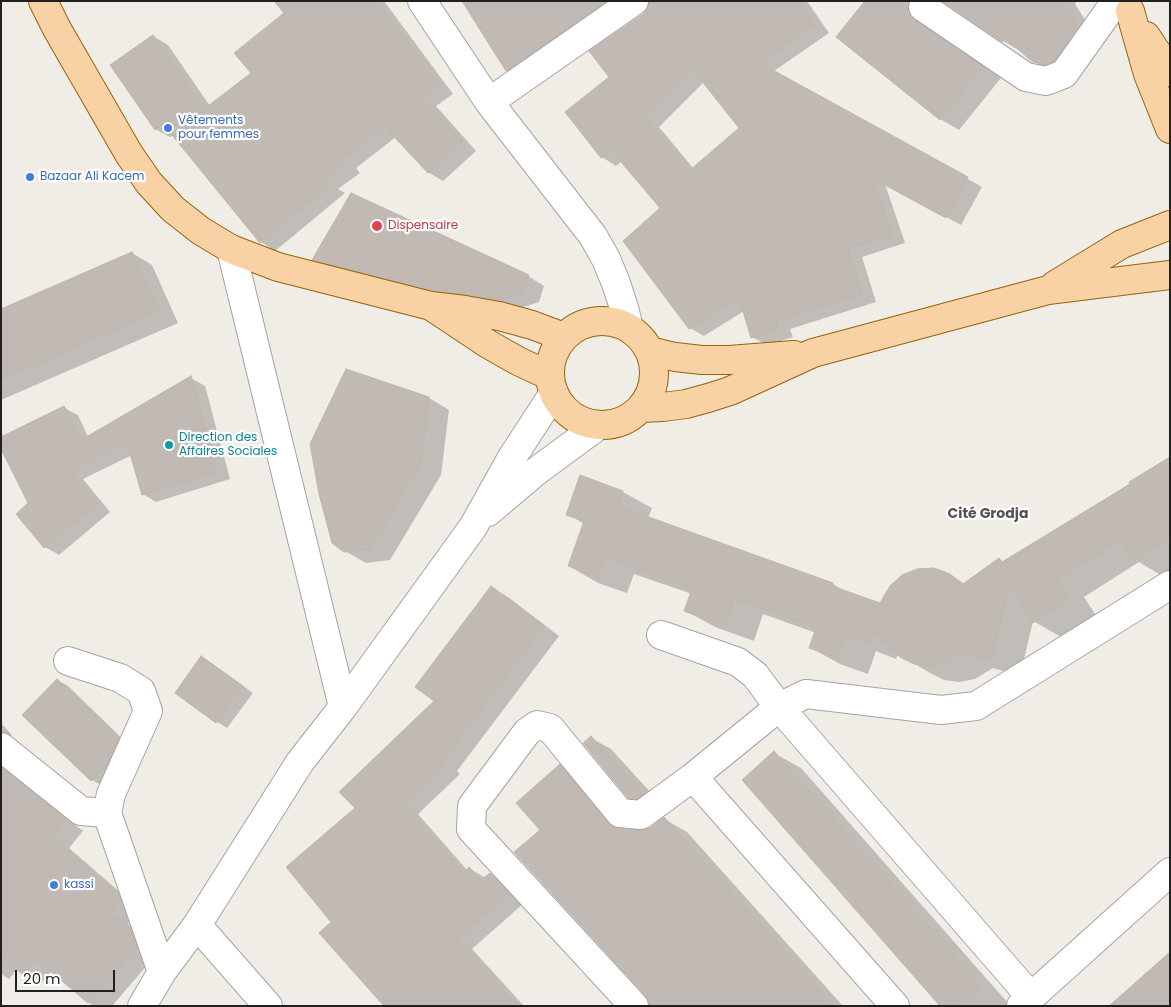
<!DOCTYPE html>
<meta charset="utf-8">
<style>
body{margin:0}
#map{position:relative;width:1171px;height:1007px;overflow:hidden;background:#f0ede7;font-family:Poppins,sans-serif}
canvas{display:block}
.frame{position:absolute;inset:0;border:2px solid #202020;pointer-events:none}
.scale{position:absolute;left:15px;top:970px;width:100px;height:22px;box-sizing:border-box;border:2px solid #202020;border-top:0;padding-left:6px;font-size:15px;line-height:18px;white-space:nowrap;color:#202020;-webkit-text-stroke:4px #fff;paint-order:stroke}
</style>
<div id="map">
<canvas width="1171" height="1007"></canvas>
<div class="frame"></div>
<div class="scale">20 m</div>
</div>
<script>
const context = document.querySelector('canvas').getContext('2d');
context.lineJoin = 'round';
function fill(path, color) {
  context.fillStyle = color;
  context.fill(path, 'evenodd');
}
function toPath(rows) {
  const path = new Path2D();
  for (const r of rows) {
    if (r.length === 3) {
      path.moveTo(r[0] + r[2], r[1]);
      path.arc(r[0], r[1], r[2], 0, 2 * Math.PI);
      continue;
    }
    path.moveTo(r[0], r[1]);
    for (let i = 2; i < r.length; i += 2) path.lineTo(r[i], r[i + 1]);
  }
  return path;
}
function strokePath(path, color, width, dash) {
  context.strokeStyle = color;
  context.lineWidth = width;
  context.lineCap = dash ? 'butt' : 'round';
  context.setLineDash(dash || []);
  context.stroke(path);
}
function drawText(font, color, halo, rows, align = 'center') {
  context.font = font + ' Poppins,sans-serif';
  context.lineWidth = 4.5;
  context.setLineDash([]);
  context.textBaseline = 'middle';
  context.strokeStyle = halo;
  context.fillStyle = color;
  for (const [text, x, y, turn = 0] of rows) {
    context.save();
    context.translate(x, y);
    context.rotate((+turn || 0) * Math.PI / 180);
    context.textAlign = isNaN(turn) ? turn : align;
    if (halo) context.strokeText(text, 0, 0);
    context.fillText(text, 0, 0);
    context.restore();
  }
}
const shadow = toPath([
 [276,1,384,1,453,94,436,106,476,151,443,181,428,172,396,137,356,168,360,173,338,189,345,193,275,251,261,242,174,135,170,137,155,129,153,36,168,45,210,106,253,74,285,14],
 [464,1,632,1,522,78,507,70],
 [739,1,807,1,829,33,774,71,982,187,961,225,885,184,905,243,862,257,876,302,790,329,793,337,767,345,752,337,744,311,704,336,690,328,661,208,622,161,616,166,602,157],
 [704,82,741,129,694,169,659,127],
 [866,1,939,1,928,26,933,32,1001,78,959,130,940,119],
 [945,1,1077,1,1075,4,1098,40,1055,74,1033,61,1024,53,1003,41],
 [132,253,152,265,178,323,1,400,1,310],
 [314,259,528,276,544,286,539,302,517,309,451,299,330,268],
 [191,378,205,386,230,479,156,502,143,494,132,455,83,479,110,512,59,555,45,547,18,514,30,504,64,408,78,415,88,437],
 [429,398,449,410,441,475,390,560,366,563,345,551],
 [1170,459,1170,573,1164,577,1139,562,1084,597,1097,617,1063,638,1033,621,1020,676,993,668,975,679,959,682,944,680,930,673,898,654,896,659,876,651,868,674,840,664,811,648,816,633,763,614,754,641,715,627,686,611,692,594,634,574,627,593,598,583,569,566,584,524,568,514,623,492,652,508,648,518,833,584,847,593,880,604,949,575,965,584,999,559,1004,562,1131,484],
 [491,587,508,597,559,636,457,771,460,774,418,814,467,870,470,869,486,878,490,874,506,884,524,903,472,949,524,1006,386,1006,333,922,357,808,436,701],
 [201,658,212,664,253,693,227,728,217,722,176,693],
 [57,680,68,686,129,745,103,786,92,780,24,715],
 [1,723,12,735,1,744],
 [591,738,611,749,663,806,650,809,629,797],
 [774,753,801,768,1008,1003,1006,1006,942,1006],
 [1,761,9,771,83,831,69,848,136,906,138,912,128,924,148,941,154,957,112,1006,94,1006,88,1002,52,971,41,983,23,973,18,968,9,979,1,974],
 [560,766,582,779,625,830,640,832,651,829,664,819,687,832,843,1006,650,1006,650,1002,542,830]
]);
const building = toPath([
 [274,1,377,1,439,85,422,98,462,142,428,173,384,126,342,159,346,164,324,181,332,184,260,243,163,124,155,130,110,65,153,35,204,109,251,73,234,53,284,13,274,1],
 [462,1,606,1,506,71,462,1],
 [649,1,799,1,815,25,760,63,968,177,946,218,872,178,892,235,848,249,862,294,776,321,779,329,751,338,739,298,689,329,623,241,660,208,611,150,601,158,565,112,609,77,589,51,643,14,648,8,649,1],
 [693,70,739,128,689,171,645,118,693,70],
 [865,1,909,1,907,6,909,13,914,20,983,66,940,120,836,37,865,1],
 [942,1,1061,1,1078,27,1054,61,1045,65,1033,62,1005,38,1002,42,942,1],
 [351,193,529,275,523,293,500,300,468,295,434,291,312,260,351,193],
 [132,252,158,311,1,380,1,309,132,252],
 [346,369,429,397,421,463,370,549,344,552,332,543,319,494,310,444,346,369],
 [191,376,217,472,142,495,127,443,71,471,98,504,44,548,16,514,28,503,1,449,1,437,64,406,81,440,191,376],
 [1170,457,1170,539,1134,561,1121,540,1056,580,1068,600,1033,623,1010,585,991,660,963,652,945,663,929,666,914,664,900,657,871,631,867,643,846,635,838,658,809,648,816,628,734,599,724,625,684,611,692,589,605,558,598,577,568,566,584,521,566,515,580,475,623,491,618,506,833,583,832,586,880,603,890,586,902,575,917,569,934,568,950,574,963,584,999,558,1002,562,1130,484,1129,482,1170,457],
 [491,586,544,626,442,761,445,764,403,804,463,873,469,867,481,880,490,873,508,893,457,939,517,1006,384,1006,319,933,331,922,286,867,355,808,339,792,434,701,415,687,491,586],
 [201,656,243,686,216,723,175,693,201,656],
 [57,679,119,738,107,765,91,781,22,715,57,679],
 [591,736,643,794,637,799,628,798,583,743,591,736],
 [774,751,982,987,961,1006,940,1006,742,780,774,751],
 [560,764,608,823,613,827,619,829,640,830,650,828,664,817,834,1006,649,1006,649,1002,645,995,514,852,540,830,516,803,560,764],
 [1,767,66,820,52,837,118,894,121,901,111,913,131,930,137,947,88,1003,36,959,22,974,1,956,1,767],
 [1170,952,1170,1006,1109,1006,1170,952]
]);
const minor = toPath([
 [422,1,489,102,593,236,606,259,616,283,624,308,629,328],
 [923,7,1026,77,1046,81,1064,74,1116,1],
 [489,102,634,1],
 [231,249,343,707],
 [488,512,534,473,599,425],
 [661,635,738,662,755,675,779,707,1031,997],
 [68,661,120,678,141,691,148,711,111,794,107,813,162,972],
 [1,747,81,811,107,813],
 [693,777,779,707,806,694,941,710,976,706,1170,585],
 [197,925,268,1006],
 [142,1006,162,972,197,925,300,762,343,707,473,527,511,459,554,393],
 [634,1006,471,829,472,806,527,732,537,725,550,728,620,813,641,815,693,777,895,1006],
 [1021,1006,1170,872]
]);
const major = toPath([
 [43,1,57,29,129,154,149,183,173,209,201,231,231,249,278,267,431,306,465,310,499,316,532,325,564,337],
 [1130,11,1148,74,1170,129],
 [1146,36,1170,72],
 [1055,285,1122,244,1170,225],
 [434,308,488,344,518,361,550,376],
 [602,373,52],
 [650,351,675,357,702,360,729,360,794,355],
 [641,408,663,407,686,404,708,398,730,391,813,353,1048,290,1170,275]
]);
const markers = [
 [168,128,5,"#3f7fe0"],
 [30,177,5,"#3f7fe0"],
 [377,226,6,"#e0444e"],
 [169,445,5,"#0f9aa8"],
 [54,885,5,"#3f7fe0"]
];
const shopNames = [
 ["Vêtements",178,121],
 ["pour femmes",178,135],
 ["Bazaar Ali Kacem",40,177],
 ["kassi",64,885]
];
const healthNames = [
 ["Dispensaire",388,226]
];
const cultureNames = [
 ["Direction des",179,438],
 ["Affaires Sociales",179,452]
];
const neighbourhoodNames = [
 ["Cité Grodja",988,514]
];
fill(shadow, '#0003');
fill(building, '#c1b9b4');
strokePath(building, '#c1b4aa', 1);
strokePath(minor, '#a4a4a4', 30);
strokePath(major, '#956307', 30);
strokePath(minor, '#fff', 28);
strokePath(major, '#f8d2a4', 28);
for (const [x, y, r, color] of markers) {
  const dot = new Path2D();
  dot.arc(x, y, r, 0, 2 * Math.PI);
  context.fillStyle = color;
  context.fill(dot);
  strokePath(dot, '#fff', 2);
}
drawText('12px', '#366cbe', '#fff', shopNames, 'left');
drawText('12px', '#be3a42', '#fff', healthNames, 'left');
drawText('12px', '#0d838f', '#fff', cultureNames, 'left');
drawText('bold 14px', '#535353', '#fff', neighbourhoodNames);
</script>
